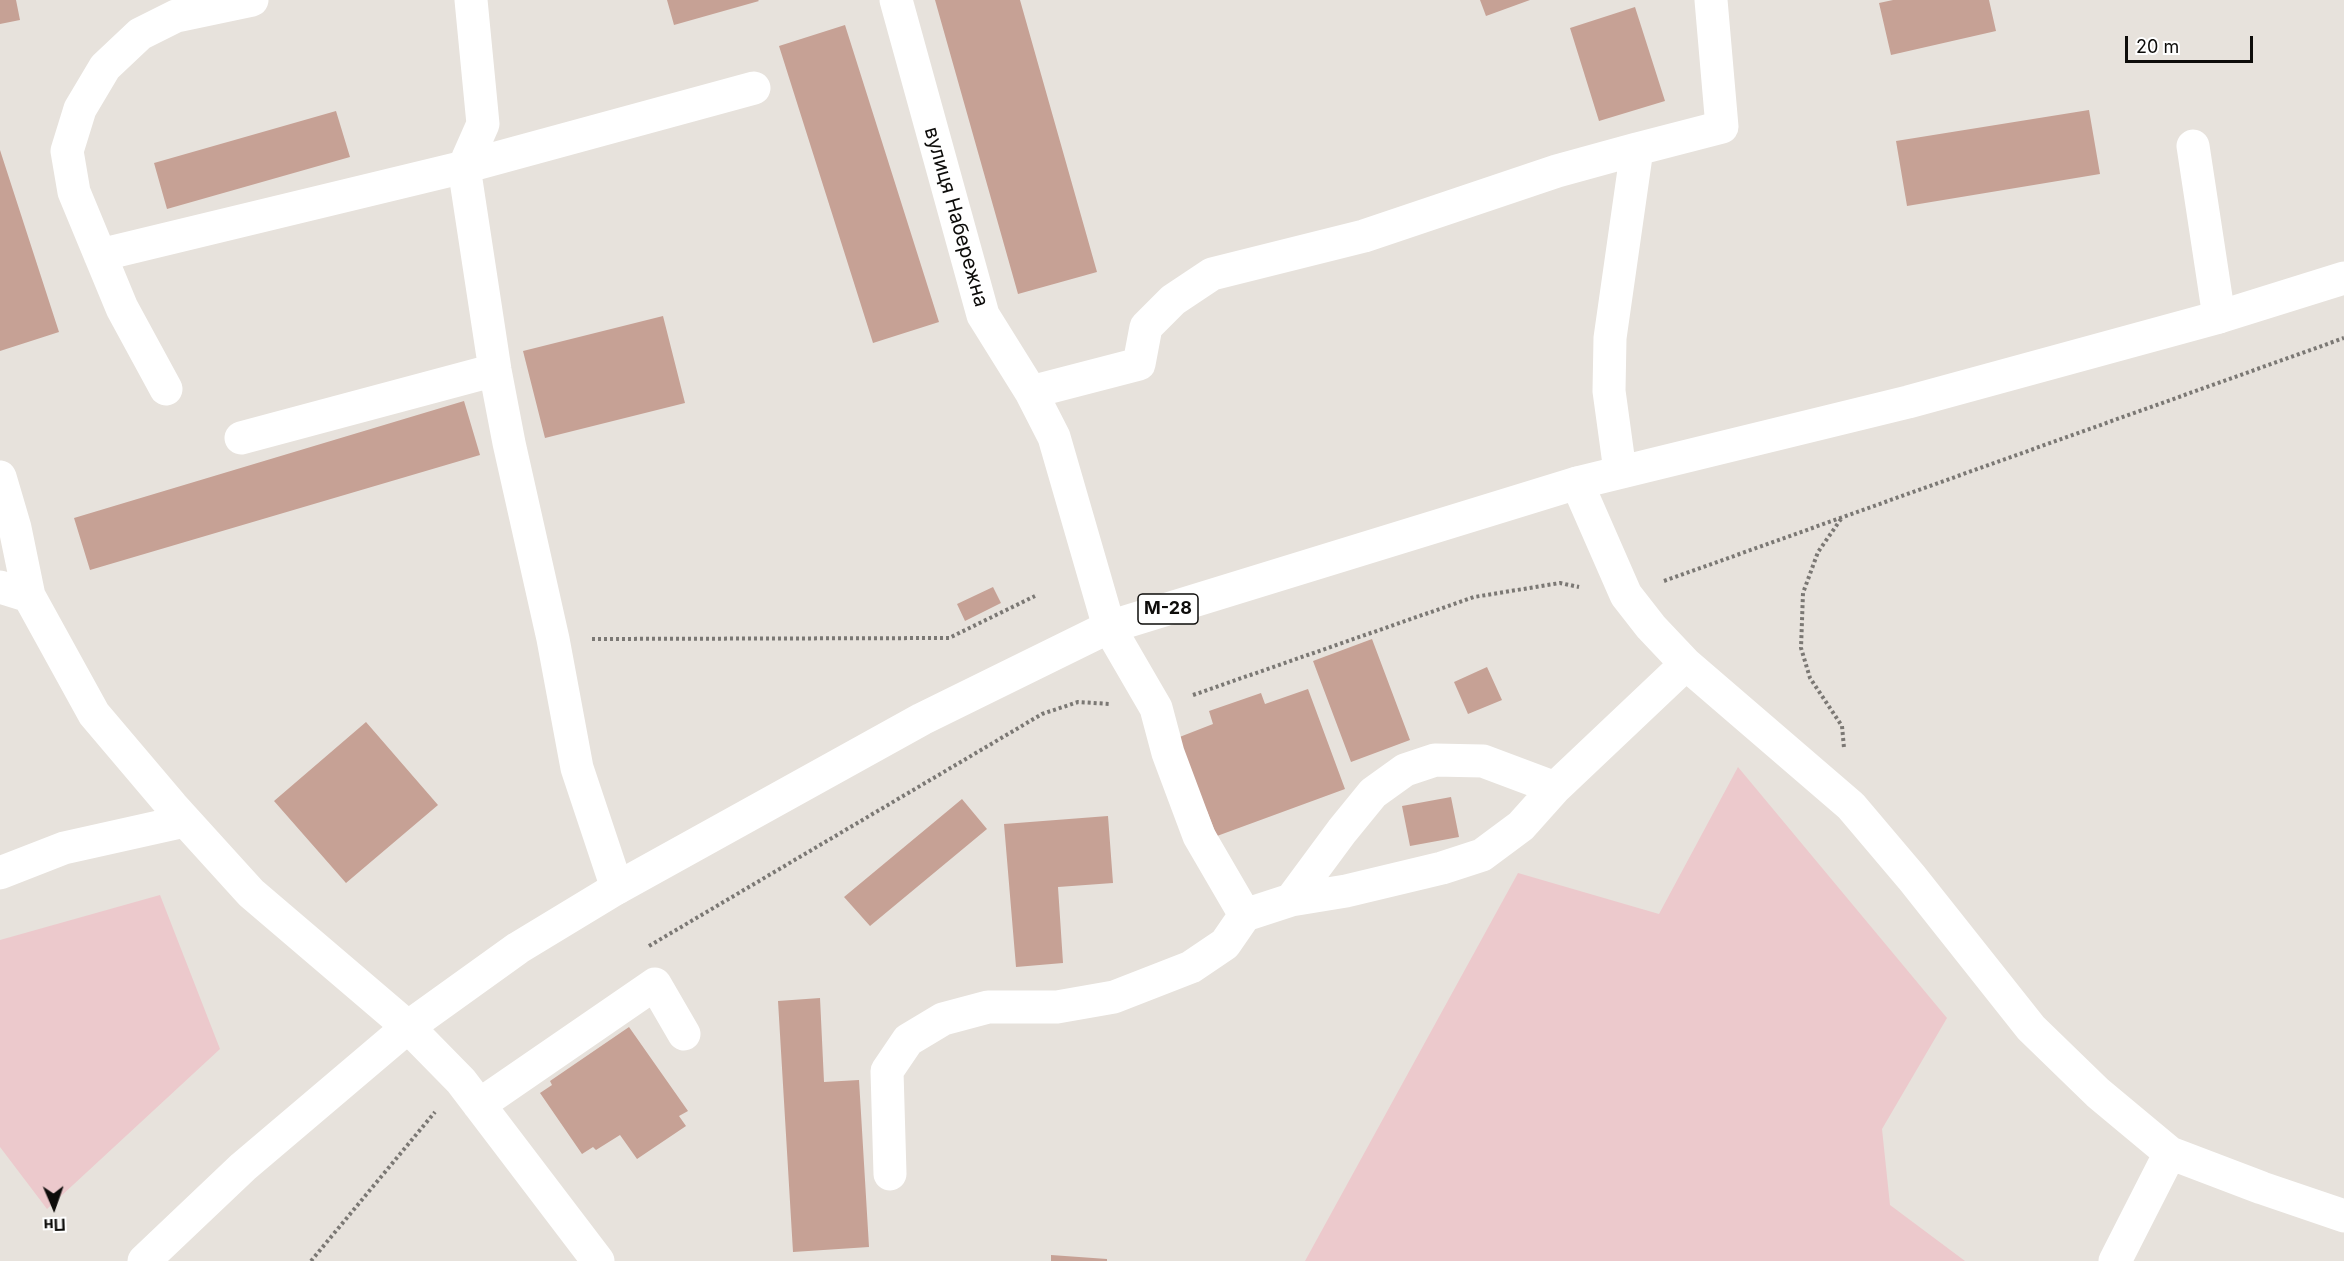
<!DOCTYPE html>
<meta charset="utf-8">
<style>
body{margin:0}
#map{position:relative;width:2344px;height:1261px;overflow:hidden;background:#e7e2dc;font-family:Inter,sans-serif}
canvas{display:block}
.north{position:absolute;left:24px;top:1177px;width:60px;height:60px;-webkit-text-stroke:4px #fff;paint-order:stroke;rotate:178deg;font-size:16px;font-weight:700;line-height:24px;text-align:center;color:#0d0c0a}
.north::after{content:'';display:block;margin:auto;width:21px;height:27px;background:#0d0c0a;clip-path:polygon(50% 0,100% 100%,50% 72%,0 100%)}
.scale{position:absolute;left:2125px;top:36px;width:128px;height:27px;box-sizing:border-box;border:3px solid #0d0c0a;border-top:0;padding-left:8px;font-size:18px;line-height:21px;white-space:nowrap;color:#0d0c0a;-webkit-text-stroke:4px #fff;paint-order:stroke}
</style>
<div id="map">
<canvas width="2344" height="1261"></canvas>
<div class="north">Пн</div>
<div class="scale">20 m</div>
</div>
<script>
const context = document.querySelector('canvas').getContext('2d');
context.lineJoin = 'round';
function fill(path, color) {
  context.fillStyle = color;
  context.fill(path, 'evenodd');
}
function toPath(rows) {
  const path = new Path2D();
  for (const r of rows) {
    path.moveTo(r[0], r[1]);
    for (let i = 2; i < r.length; i += 2) path.lineTo(r[i], r[i + 1]);
  }
  return path;
}
function strokePath(path, color, width, dash) {
  context.strokeStyle = color;
  context.lineWidth = width;
  context.lineCap = dash ? 'butt' : 'round';
  context.setLineDash(dash || []);
  context.stroke(path);
}
function drawText(font, color, halo, rows, align = 'center') {
  context.font = font + ' Inter,sans-serif';
  context.lineWidth = 4.5;
  context.setLineDash([]);
  context.textBaseline = 'middle';
  context.strokeStyle = halo;
  context.fillStyle = color;
  for (const [text, x, y, turn = 0] of rows) {
    context.save();
    context.translate(x, y);
    context.rotate((+turn || 0) * Math.PI / 180);
    context.textAlign = isNaN(turn) ? turn : align;
    if (halo) context.strokeText(text, 0, 0);
    context.fillText(text, 0, 0);
    context.restore();
  }
}
const green = toPath([
 [1738,767,1947,1018,1882,1129,1890,1205,1965,1261,1305,1261,1518,873,1659,914],
 [160,895,220,1049,47,1209,0,1147,0,940]
]);
const building = toPath([
 [0,0,16,0,20,20,0,24],
 [667,0,758,0,759,1,674,25],
 [935,0,1020,0,1097,272,1018,294],
 [1480,0,1530,0,1486,16],
 [1893,0,1989,0,1996,31,1891,55,1879,3],
 [1635,7,1665,101,1599,121,1570,28],
 [845,25,939,322,873,343,779,46],
 [2089,110,2100,174,1907,206,1896,141],
 [336,111,350,157,167,209,154,163],
 [0,150,59,332,0,351],
 [663,316,685,403,545,438,523,351],
 [464,401,480,455,90,570,74,518],
 [993,587,1001,603,965,621,957,604],
 [1372,639,1410,740,1351,762,1313,661],
 [1487,667,1502,700,1468,714,1454,682],
 [1308,689,1345,789,1217,836,1207,811,1204,811,1177,738,1213,724,1209,711,1261,693,1265,704],
 [366,722,438,805,346,883,274,801],
 [1451,797,1459,837,1410,846,1402,806],
 [962,799,987,829,870,926,844,897],
 [1108,816,1113,883,1058,887,1063,963,1016,967,1004,824],
 [820,998,824,1082,859,1080,869,1247,793,1252,778,1001],
 [629,1027,688,1111,679,1116,686,1126,637,1159,620,1135,596,1150,593,1147,582,1154,540,1093,552,1085,550,1081],
 [1051,1255,1107,1259,1107,1261,1051,1261]
]);
const path = toPath([
 [1841,519,1818,552,1803,593,1801,648,1810,678,1842,726,1844,748],
 [1664,581,2344,338],
 [592,639,949,638,1035,596],
 [1193,695,1474,597,1560,583,1579,587],
 [649,946,1042,714,1078,702,1110,704],
 [311,1261,435,1112]
]);
const minor = toPath([
 [471,0,483,124,464,167,495,370,509,443,553,639,577,768,617,888],
 [2193,146,2219,317],
 [100,255,464,167,754,88],
 [166,389,122,308,74,192,67,151,80,109,105,67,140,34,176,16,252,0],
 [1031,392,1139,364,1146,327,1173,300,1212,274,1364,236,1557,171,1637,149],
 [241,438,495,370],
 [1620,471,1609,391,1610,338,1637,149,1722,127,1711,0],
 [0,477,15,528,29,596],
 [1577,483,1626,595,1651,627,1686,664,1851,806,1912,878,2031,1028,2098,1093,2170,1153,2262,1188,2344,1216],
 [0,587,29,596,94,714,172,806,251,893,408,1027,461,1081,598,1261],
 [0,873,64,848,185,821],
 [1291,900,1342,831,1373,793,1405,770,1435,760,1483,761,1555,788],
 [1245,915,1291,900,1346,891,1442,868,1482,855,1521,826,1555,788,1686,664],
 [479,1105,655,984,684,1034],
 [890,1174,887,1071,908,1040,943,1019,988,1007,1057,1007,1114,997,1191,967,1225,944,1245,915,1199,836,1168,753,1156,708,1109,627,1054,437,1031,392,983,315,896,0],
 [2115,1261,2170,1153]
]);
const highway = toPath([
 [144,1261,243,1167,408,1027,518,948,617,888,922,719,1109,627,1577,483,1908,402,2219,317,2344,278]
]);
const shields = [
 [1168,609,60]
];
const shieldNames = [
 ["М-28",1168,609]
];
const streetNames = [
 ["вулиця Набережна",956,217,74]
];
fill(green, '#ecc9cc');
fill(building, '#c6a195');
strokePath(path, '#7b7874', 4, [3, 3]);
strokePath(minor, '#fff', 33);
strokePath(highway, '#fff', 33);
for (const [x, y, w] of shields) {
  const box = new Path2D();
  box.roundRect(x - w / 2, y - 15, w, 30, 4.5);
  context.fillStyle = '#fff';
  context.fill(box);
  strokePath(box, '#0d0c0a', 1.5);
}
drawText('bold 18px', '#0d0c0a', null, shieldNames);
drawText('20px', '#0d0c0a', '#fff', streetNames);
</script>
